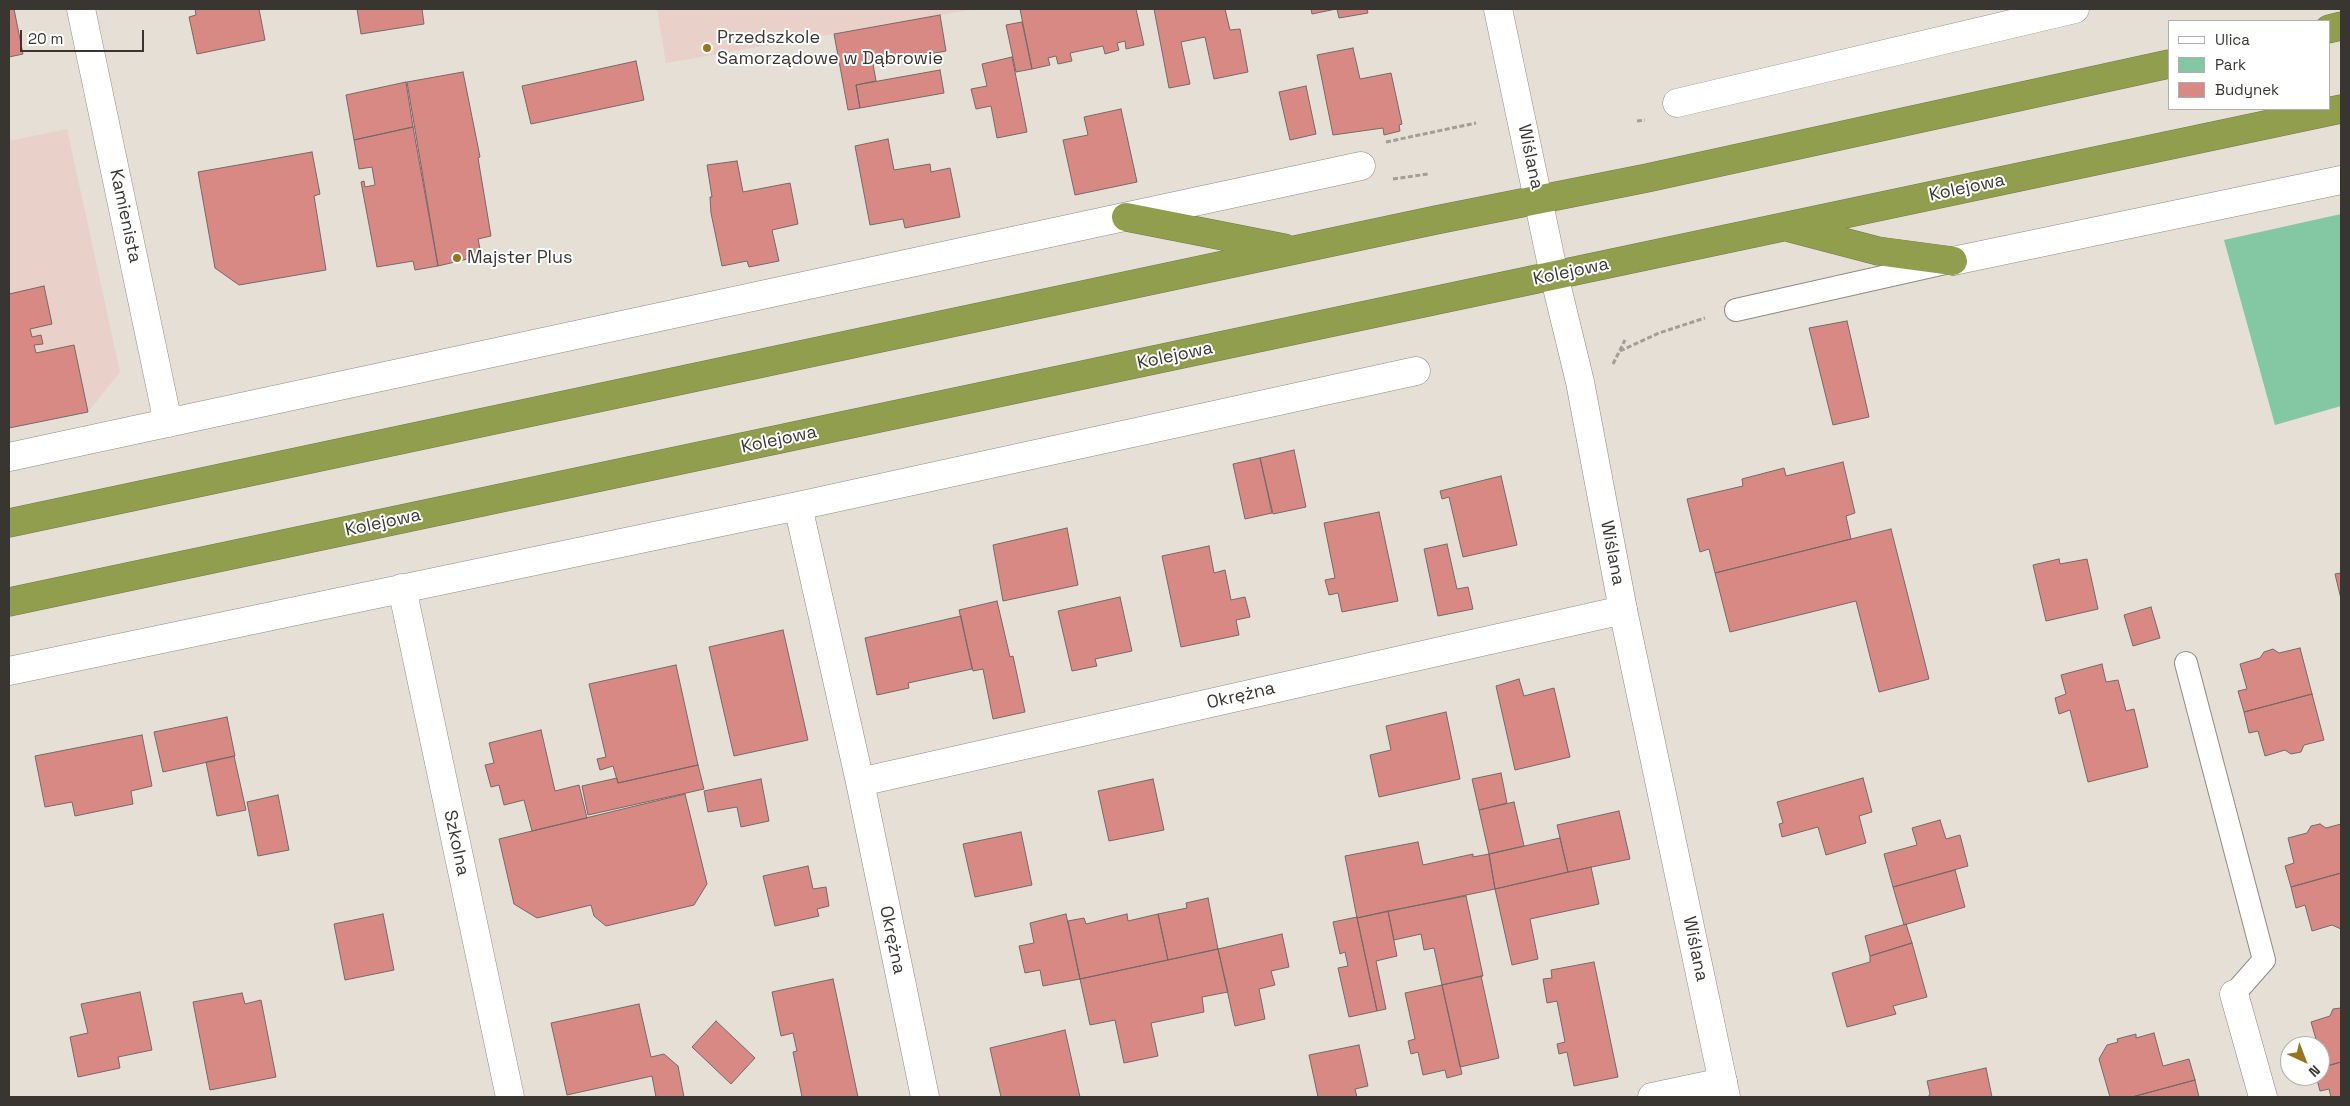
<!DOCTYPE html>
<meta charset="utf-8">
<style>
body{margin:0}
#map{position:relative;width:2350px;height:1106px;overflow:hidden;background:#e5dfd5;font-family:"Space Grotesk",sans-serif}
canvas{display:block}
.frame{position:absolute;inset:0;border:10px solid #393632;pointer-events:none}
.legend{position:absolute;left:2168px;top:20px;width:162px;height:90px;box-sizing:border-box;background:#fff;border:1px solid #b0afad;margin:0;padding:6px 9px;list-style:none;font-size:15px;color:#393632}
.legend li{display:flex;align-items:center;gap:10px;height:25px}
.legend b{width:25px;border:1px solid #b0afad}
.north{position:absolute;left:2280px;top:1036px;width:50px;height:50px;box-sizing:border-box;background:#fff;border:1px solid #b0afad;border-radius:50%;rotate:137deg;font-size:14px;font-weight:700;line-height:20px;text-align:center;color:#393632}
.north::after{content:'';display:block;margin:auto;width:18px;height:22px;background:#95761d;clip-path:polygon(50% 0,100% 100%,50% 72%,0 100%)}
.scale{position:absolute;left:20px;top:30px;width:124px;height:22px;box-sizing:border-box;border:2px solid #393632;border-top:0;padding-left:6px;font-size:15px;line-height:18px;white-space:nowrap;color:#393632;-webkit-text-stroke:4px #fff;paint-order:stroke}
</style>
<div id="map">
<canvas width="2350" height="1106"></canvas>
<div class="frame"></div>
<ul class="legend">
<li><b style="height:6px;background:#fff"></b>Ulica</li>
<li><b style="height:14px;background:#83c7a3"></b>Park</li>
<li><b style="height:14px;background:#d88984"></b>Budynek</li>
</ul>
<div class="north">N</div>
<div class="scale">20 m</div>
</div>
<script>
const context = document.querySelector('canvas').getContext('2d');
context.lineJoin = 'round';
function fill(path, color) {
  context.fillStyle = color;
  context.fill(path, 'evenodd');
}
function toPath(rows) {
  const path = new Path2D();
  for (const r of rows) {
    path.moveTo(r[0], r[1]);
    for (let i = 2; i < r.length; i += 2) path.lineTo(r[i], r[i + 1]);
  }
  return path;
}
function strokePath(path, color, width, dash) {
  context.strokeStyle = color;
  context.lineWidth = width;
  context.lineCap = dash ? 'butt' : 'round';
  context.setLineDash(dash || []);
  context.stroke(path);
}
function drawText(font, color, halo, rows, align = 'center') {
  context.font = font + ' "Space Grotesk",sans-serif';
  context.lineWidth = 4;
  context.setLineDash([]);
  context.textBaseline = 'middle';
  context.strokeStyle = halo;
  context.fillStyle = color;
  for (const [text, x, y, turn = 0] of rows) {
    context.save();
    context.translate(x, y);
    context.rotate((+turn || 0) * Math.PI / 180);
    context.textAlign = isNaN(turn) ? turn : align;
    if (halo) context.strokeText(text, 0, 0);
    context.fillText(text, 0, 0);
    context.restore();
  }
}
const education = toPath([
 [657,9,975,9,666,63],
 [67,129,120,372,88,412,9,428,9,141]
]);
const green = toPath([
 [2341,214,2341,406,2275,425,2224,240]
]);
const building = toPath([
 [9,9,14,9,23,54,9,57,9,9],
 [195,9,259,9,265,40,197,54,189,17,196,15,195,9],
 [357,9,422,9,424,24,361,34,357,9],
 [1020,9,1136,9,1144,45,1126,49,1125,41,1117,43,1119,50,1105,54,1103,46,1070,53,1072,61,1058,64,1056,56,1048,58,1050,65,1032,69,1020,9],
 [1154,9,1225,9,1230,30,1240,29,1248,72,1214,79,1205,37,1181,42,1190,84,1169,88,1154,9],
 [1311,9,1336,9,1312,14,1311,9],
 [1337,9,1367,9,1368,13,1339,18,1337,9],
 [940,15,946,51,873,64,876,81,856,85,860,108,848,110,834,34,940,15],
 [1022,22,1032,69,1016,72,1006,25,1022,22],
 [1353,48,1360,79,1391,73,1402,124,1399,125,1400,131,1384,135,1383,128,1333,135,1317,55,1353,48],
 [1012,57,1027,132,997,138,991,106,976,109,971,89,987,86,982,64,1012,57],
 [636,61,644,100,531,124,522,86,636,61],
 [940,70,944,93,860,108,856,85,940,70],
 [463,72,480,157,478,158,491,236,478,239,480,249,476,257,438,266,407,82,463,72],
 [406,82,413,127,354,140,346,95,406,82],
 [1306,86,1316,134,1290,140,1279,92,1306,86],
 [1121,109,1137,182,1075,195,1063,140,1088,135,1084,117,1121,109],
 [413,127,438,266,415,270,413,261,377,267,361,182,364,181,365,187,375,185,372,167,359,169,354,140,413,127],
 [888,139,894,170,930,164,931,172,950,168,960,217,905,228,903,219,870,225,855,146,888,139],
 [312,152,320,194,314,196,326,270,239,285,215,268,198,172,312,152],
 [737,161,743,192,790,183,798,224,772,230,779,261,749,267,747,261,722,266,711,213,710,197,712,197,707,165,737,161],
 [44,286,52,324,30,329,32,337,41,335,43,344,34,345,36,353,74,345,88,412,9,428,9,294,44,286],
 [1847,321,1869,417,1833,425,1809,328,1847,321],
 [1294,450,1306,507,1273,514,1260,458,1294,450],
 [1260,458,1272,513,1245,519,1233,464,1260,458],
 [1843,462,1855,513,1846,516,1851,539,1715,573,1709,549,1700,552,1687,499,1743,486,1742,479,1784,468,1786,476,1843,462],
 [1501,476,1517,545,1463,557,1449,497,1442,499,1440,491,1501,476],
 [1379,512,1398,601,1342,612,1338,593,1329,595,1325,580,1335,578,1324,523,1379,512],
 [1067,528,1078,585,1003,601,993,545,1067,528],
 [1891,529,1929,679,1879,692,1856,601,1730,632,1715,573,1891,529],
 [1447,544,1457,589,1468,587,1473,609,1438,616,1424,549,1447,544],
 [1209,546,1214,573,1225,570,1231,600,1245,597,1250,617,1236,620,1239,635,1181,647,1162,556,1209,546],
 [2059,559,2060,564,2087,559,2098,609,2046,621,2033,565,2059,559],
 [2341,573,2341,599,2335,574,2341,573],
 [1120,597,1132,651,1095,659,1097,666,1072,671,1058,611,1120,597],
 [997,601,1010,657,1013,656,1025,712,993,719,983,669,973,671,959,610,997,601],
 [2151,607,2160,638,2133,646,2124,615,2151,607],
 [961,616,972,669,908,683,909,688,877,695,865,638,961,616],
 [783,630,808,740,734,756,709,647,783,630],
 [2300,648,2312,694,2244,712,2238,691,2247,689,2240,664,2260,658,2264,652,2273,649,2279,653,2300,648],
 [2102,664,2106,682,2118,680,2126,711,2134,709,2148,767,2088,782,2070,710,2059,714,2055,698,2066,694,2061,675,2102,664],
 [676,665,698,765,618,783,613,766,600,770,597,759,606,757,589,684,676,665],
 [1519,679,1524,696,1554,688,1570,757,1515,770,1496,686,1519,679],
 [2312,694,2324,740,2304,745,2301,752,2291,754,2285,750,2265,756,2258,731,2249,733,2244,712,2312,694],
 [1446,712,1460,779,1379,797,1370,755,1391,750,1386,726,1446,712],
 [227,717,235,756,163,772,154,732,227,717],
 [541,730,555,791,579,785,587,818,532,831,524,800,504,805,499,785,491,787,485,765,494,763,489,743,541,730],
 [142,735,152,786,131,791,133,804,75,816,72,802,45,807,35,756,142,735],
 [234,756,246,810,217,816,206,762,234,756],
 [698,765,704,789,588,815,582,786,617,778,618,783,698,765],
 [1501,773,1507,803,1479,810,1472,779,1501,773],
 [1863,778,1872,812,1859,816,1866,843,1826,855,1818,827,1782,837,1779,824,1783,823,1777,802,1863,778],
 [761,779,769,821,741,827,737,807,708,812,704,791,761,779],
 [1153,779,1164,830,1109,841,1098,791,1153,779],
 [685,794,707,884,694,905,606,926,594,916,591,905,537,918,514,904,499,839,685,794],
 [278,795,289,850,258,856,247,802,278,795],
 [1514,802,1524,846,1489,854,1479,810,1514,802],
 [1619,811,1630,859,1568,872,1557,825,1619,811],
 [1940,820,1946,839,1960,835,1968,866,1893,887,1884,854,1917,845,1912,828,1940,820],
 [2320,824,2326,828,2341,824,2341,873,2291,887,2285,866,2294,863,2288,838,2307,833,2311,826,2320,824],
 [1021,832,1032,885,975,897,963,844,1021,832],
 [1560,838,1568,872,1495,889,1489,854,1560,838],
 [1418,842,1423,865,1473,854,1473,857,1489,854,1495,889,1357,918,1345,856,1418,842],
 [808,866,813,889,826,887,829,906,817,909,819,916,775,926,763,876,808,866],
 [1591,867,1599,904,1530,919,1538,959,1512,965,1495,889,1591,867],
 [1955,870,1965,907,1904,925,1893,887,1955,870],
 [2341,873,2341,929,2332,925,2312,931,2305,905,2296,908,2291,887,2341,873],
 [1466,896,1483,976,1442,985,1434,948,1424,950,1421,934,1394,940,1388,911,1466,896],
 [1208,898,1218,949,1168,960,1158,914,1187,908,1186,903,1208,898],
 [1388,911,1397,956,1376,961,1386,1009,1377,1011,1357,918,1388,911],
 [383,914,394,970,345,980,334,924,383,914],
 [1066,914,1080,979,1043,986,1040,970,1025,973,1019,946,1034,943,1030,923,1066,914],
 [1127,914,1128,921,1158,914,1168,960,1080,979,1068,921,1084,918,1086,924,1127,914],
 [1357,917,1377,1011,1349,1017,1338,968,1348,966,1345,952,1340,954,1333,922,1357,917],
 [1906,924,1912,943,1870,956,1865,936,1906,924],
 [1282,934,1289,967,1271,971,1275,985,1259,989,1265,1019,1235,1026,1218,949,1282,934],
 [1912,943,1927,997,1893,1006,1896,1014,1847,1027,1832,973,1870,962,1870,956,1912,943],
 [1218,949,1228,992,1202,997,1204,1012,1151,1023,1158,1056,1124,1063,1115,1020,1090,1025,1080,979,1218,949],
 [1594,962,1618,1077,1574,1086,1567,1052,1559,1054,1557,1044,1565,1042,1557,1001,1547,1003,1543,979,1552,978,1551,970,1594,962],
 [1481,976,1499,1058,1460,1067,1442,985,1481,976],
 [833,979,858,1097,802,1097,793,1052,797,1051,793,1033,781,1036,772,992,833,979],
 [1442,985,1462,1074,1447,1078,1445,1070,1423,1075,1418,1052,1411,1054,1408,1041,1415,1039,1405,993,1442,985],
 [140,992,152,1050,118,1057,120,1068,78,1077,70,1037,88,1033,81,1004,140,992],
 [242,993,245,1004,261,1000,276,1077,210,1090,193,1002,242,993],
 [639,1004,651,1057,664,1054,678,1066,684,1097,656,1097,652,1076,567,1095,551,1023,639,1004],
 [2341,1008,2341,1062,2320,1068,2320,1046,2318,1046,2311,1022,2330,1016,2333,1009,2341,1008],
 [716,1021,755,1058,731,1084,692,1047,716,1021],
 [1065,1030,1080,1097,1001,1097,990,1048,1065,1030],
 [2154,1033,2163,1066,2189,1059,2195,1080,2132,1097,2110,1097,2099,1059,2107,1045,2118,1042,2117,1039,2136,1034,2136,1038,2154,1033],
 [1359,1045,1368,1086,1355,1089,1357,1097,1318,1097,1309,1055,1359,1045],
 [2341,1062,2341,1097,2331,1097,2329,1089,2320,1091,2316,1076,2320,1076,2320,1068,2341,1062],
 [1986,1068,1992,1097,1928,1097,1930,1094,1927,1081,1986,1068],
 [2195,1080,2199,1097,2132,1097,2195,1080]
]);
const path = toPath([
 [1637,121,1645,120],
 [1386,142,1476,123],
 [1393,179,1428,174],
 [1620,351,1659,333,1705,318],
 [1613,364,1625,340]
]);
const lane = toPath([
 [1736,310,1945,263],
 [2186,663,2264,960,2234,994]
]);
const street = toPath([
 [81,9,168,423],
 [1677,103,2075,9],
 [1953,261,2341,180],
 [9,457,1361,166],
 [798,506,860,782,925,1097],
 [402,588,510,1097],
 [9,671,798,506,1416,371],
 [860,782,1623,610],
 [2234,994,2263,1097],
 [1652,1097,1723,1082]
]);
const secondary = toPath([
 [1498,9,1554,275,1580,382,1623,610,1726,1097]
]);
const highway = toPath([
 [2329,29,2341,26],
 [1126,217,1284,248],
 [1790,228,1878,251,1953,261],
 [9,523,1436,220,1647,178,2169,64],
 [9,602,2341,109]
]);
const markers = [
 [707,48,5,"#95761d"],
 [457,258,5,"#95761d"]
];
const poiNames = [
 ["Przedszkole",717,38],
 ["Samorządowe w Dąbrowie",717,59],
 ["Majster Plus",467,258]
];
const streetNames = [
 ["Wiślana",1530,157,78],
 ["Kolejowa",1967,188,-12],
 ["Kamienista",125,216,78],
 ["Kolejowa",1571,272,-12],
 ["Kolejowa",1175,356,-12],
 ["Kolejowa",779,440,-12],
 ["Kolejowa",383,523,-12],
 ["Wiślana",1612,553,79],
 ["Okrężna",1241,696,-13],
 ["Szkolna",456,843,78],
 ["Okrężna",892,940,78],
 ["Wiślana",1695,949,78]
];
fill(education, '#e9d0c9');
fill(green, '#83c7a3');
fill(building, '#d88984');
strokePath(building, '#746967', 1);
strokePath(lane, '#908b82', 24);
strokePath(street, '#908b82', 29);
strokePath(secondary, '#908b82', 29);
strokePath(highway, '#727a44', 29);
strokePath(path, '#a29e96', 3, [5, 2.5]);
strokePath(lane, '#fff', 22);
strokePath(street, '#fff', 28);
strokePath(secondary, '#fff', 28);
strokePath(highway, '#919e4d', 28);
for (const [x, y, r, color] of markers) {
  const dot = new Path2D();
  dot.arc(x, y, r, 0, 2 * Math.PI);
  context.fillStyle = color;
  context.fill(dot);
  strokePath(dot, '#fff', 2);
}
drawText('18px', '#393632', '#fff', poiNames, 'left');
drawText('18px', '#393632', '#fff', streetNames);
</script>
